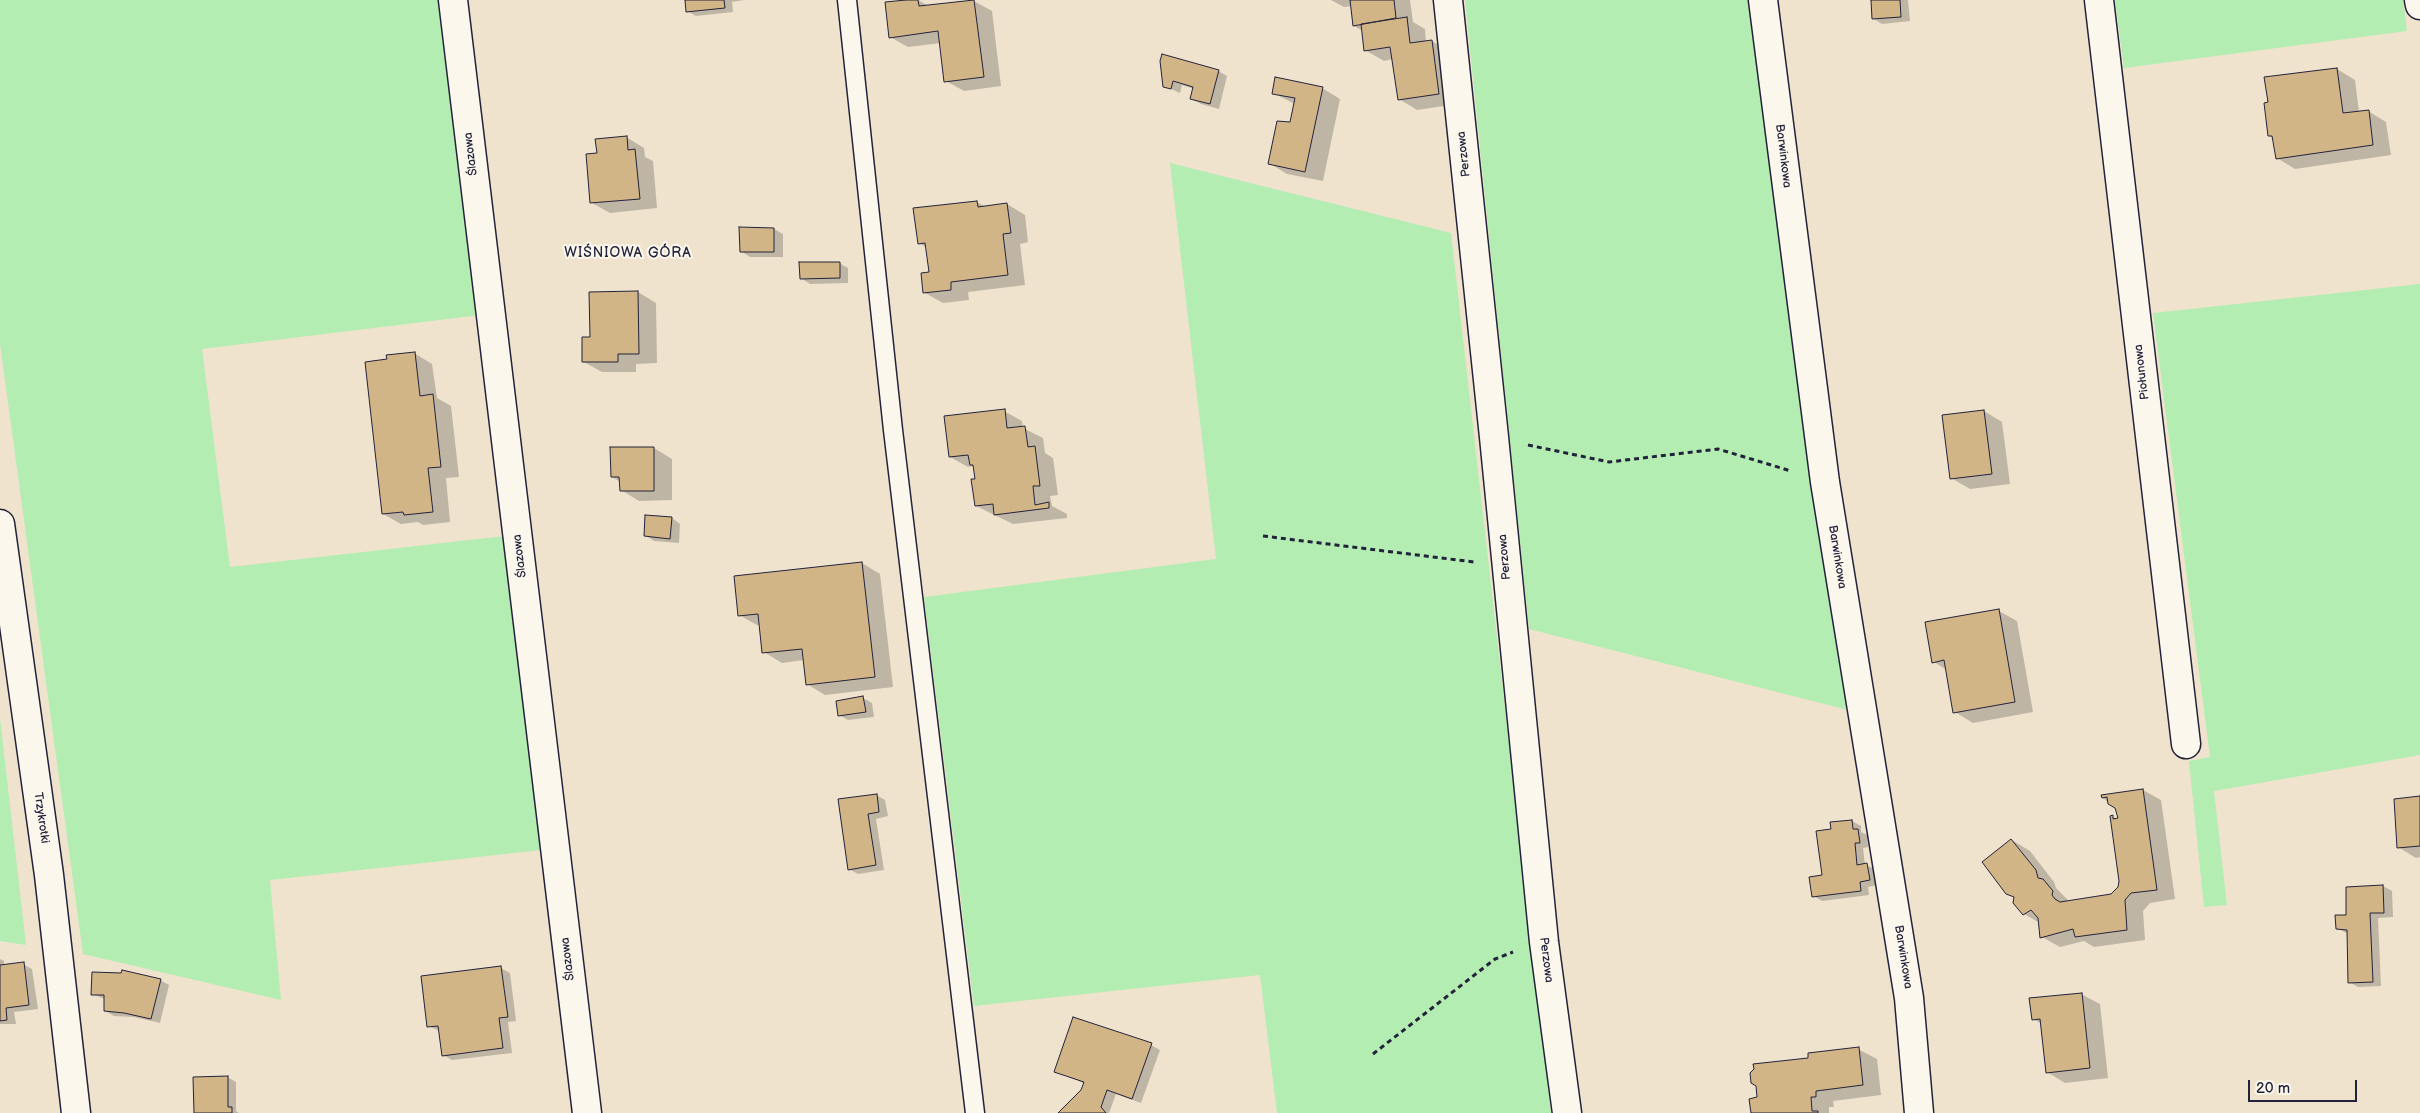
<!DOCTYPE html>
<meta charset="utf-8">
<style>
body{margin:0}
#map{position:relative;width:2420px;height:1113px;overflow:hidden;background:#efe3ce;font-family:"Balsamiq Sans",sans-serif}
canvas{display:block}
.scale{position:absolute;left:2248px;top:1080px;width:109px;height:22px;box-sizing:border-box;border:2px solid #22223b;border-top:0;padding-left:6px;font-size:15px;line-height:18px;white-space:nowrap;color:#22223b;-webkit-text-stroke:4px #fbf7ec;paint-order:stroke}
</style>
<div id="map">
<canvas width="2420" height="1113"></canvas>
<div class="scale">20 m</div>
</div>
<script>
const context = document.querySelector('canvas').getContext('2d');
context.lineJoin = 'round';
function fill(path, color) {
  context.fillStyle = color;
  context.fill(path, 'evenodd');
}
function toPath(rows) {
  const path = new Path2D();
  for (const r of rows) {
    path.moveTo(r[0], r[1]);
    for (let i = 2; i < r.length; i += 2) path.lineTo(r[i], r[i + 1]);
  }
  return path;
}
function strokePath(path, color, width, dash) {
  context.strokeStyle = color;
  context.lineWidth = width;
  context.lineCap = dash ? 'butt' : 'round';
  context.setLineDash(dash || []);
  context.stroke(path);
}
function drawText(font, color, halo, rows, align = 'center') {
  context.font = font + ' "Balsamiq Sans",sans-serif';
  context.lineWidth = 4;
  context.setLineDash([]);
  context.textBaseline = 'middle';
  context.strokeStyle = halo;
  context.fillStyle = color;
  for (const [text, x, y, turn = 0] of rows) {
    context.save();
    context.translate(x, y);
    context.rotate((+turn || 0) * Math.PI / 180);
    context.textAlign = isNaN(turn) ? turn : align;
    if (halo) context.strokeText(text, 0, 0);
    context.fillText(text, 0, 0);
    context.restore();
  }
}
const green = toPath([
 [0,0,444,0,480,315,202,349,230,567,505,536,541,850,270,880,281,1000,83,954,0,344],
 [1465,0,1749,0,1806,449,1856,712,1529,629],
 [2115,0,2403,0,2407,31,2124,68],
 [1170,163,1451,233,1551,1113,1277,1113,1260,975,974,1006,924,597,1216,559],
 [2420,284,2420,755,2214,791,2227,905,2204,907,2189,761,2210,757,2153,313],
 [0,718,26,945,0,941]
]);
const shadow = toPath([
 [686,0,744,0,732,2,733,12,696,16,687,11],
 [918,0,929,6,974,1,992,11,1001,86,964,91,946,81,941,43,908,47,890,37],
 [1331,0,1410,0,1413,22,1425,29,1426,42,1432,41,1450,52,1457,104,1417,110,1399,99,1393,59,1384,61,1365,50,1363,31,1354,26,1352,6,1344,7],
 [1872,0,1908,0,1910,21,1882,24,1874,19],
 [1162,61,1218,71,1227,76,1219,109,1201,104,1192,99,1194,89,1182,85,1180,93,1164,86],
 [2337,69,2355,80,2359,112,2368,111,2386,122,2391,155,2295,169,2277,158,2273,138,2270,136],
 [1322,88,1340,99,1323,181,1287,174,1269,163,1291,124,1295,104,1273,93],
 [626,137,644,148,645,157,653,161,657,208,610,213,592,203,598,154],
 [977,202,986,207,1007,204,1025,215,1028,242,1020,244,1025,285,968,292,969,300,943,303,925,293,930,273,927,248,919,243],
 [774,229,783,234,783,257,750,257,741,251],
 [839,263,848,268,848,283,810,284,801,278],
 [638,292,656,303,657,363,636,364,636,372,602,372,584,362,591,338],
 [414,353,432,364,437,398,451,406,459,477,446,478,450,522,423,525,418,522,401,524,383,514,388,360],
 [1004,411,1022,421,1023,428,1043,438,1045,453,1053,458,1058,495,1050,496,1052,506,1067,514,1067,518,1013,524,976,506,976,480,974,466,968,467,950,457],
 [1984,411,2002,422,2010,484,1970,489,1951,478],
 [654,448,672,459,672,500,639,501,621,490,621,482,612,477],
 [672,518,680,524,679,543,654,541,645,535],
 [862,563,880,574,893,687,825,695,807,684,804,660,782,663,764,652,761,625,757,625,739,615],
 [1999,611,2017,621,2033,712,1973,723,1955,712,1947,670,1934,662],
 [863,698,872,703,874,717,848,720,839,715],
 [2143,790,2161,800,2175,899,2150,903,2143,911,2145,940,2094,947,2084,941,2060,947,2042,937,2040,923,2024,914,2012,840,2030,851,2054,882,2056,888,2070,902,2112,895,2119,887,2120,881,2112,817,2120,819,2117,810,2103,798],
 [876,795,885,800,888,816,876,819,884,870,858,874,849,869,840,800],
 [2420,798,2420,857,2416,858,2398,847],
 [1852,821,1861,826,1861,832,1867,835,1868,847,1863,848,1865,865,1876,869,1878,885,1868,887,1869,895,1822,901,1814,896,1823,876,1832,830],
 [2383,886,2392,891,2393,917,2378,918,2381,986,2358,987,2349,982,2348,934,2337,928,2348,916,2347,888],
 [0,959,4,961,4,966,23,964,32,969,38,1009,14,1012,16,1024,0,1024],
 [501,968,510,973,516,1021,508,1022,512,1053,452,1060,443,1055,440,1031,428,1026],
 [160,980,169,985,160,1023,134,1017,114,1016,105,1011,105,999,92,994],
 [2081,994,2100,1004,2108,1078,2065,1083,2047,1072,2042,1024,2033,1019],
 [1151,1045,1160,1050,1141,1103,1116,1094,1109,1113,1060,1113,1082,1091,1085,1084,1056,1071],
 [1858,1049,1877,1059,1881,1095,1833,1101,1834,1107,1829,1107,1829,1113,1752,1113,1758,1098,1810,1059],
 [227,1077,236,1082,236,1111,239,1113,195,1113]
]);
const building = toPath([
 [685,0,724,0,725,8,686,12,685,0],
 [906,0,918,0,919,6,974,0,984,77,944,82,938,31,889,38,885,2,906,0],
 [1350,0,1394,0,1396,18,1353,26,1350,0],
 [1871,0,1900,0,1901,17,1872,19,1871,0],
 [1407,17,1410,43,1432,40,1439,94,1398,100,1390,47,1364,51,1361,24,1407,17],
 [1162,54,1219,70,1210,104,1190,99,1193,87,1173,81,1171,89,1163,87,1160,61,1162,54],
 [2337,68,2343,113,2369,110,2373,145,2276,159,2272,136,2268,136,2264,103,2268,102,2264,77,2337,68],
 [1275,77,1323,87,1305,172,1268,164,1277,121,1290,122,1295,98,1272,94,1275,77],
 [627,136,628,150,635,149,640,199,590,203,586,154,597,153,595,139,627,136],
 [977,201,978,207,1007,203,1011,233,1003,234,1008,275,951,282,951,290,923,293,921,273,929,272,925,243,918,244,913,208,977,201],
 [739,227,774,228,774,252,740,252,739,227],
 [799,262,840,262,840,278,800,279,799,262],
 [638,291,639,354,618,354,618,362,582,362,582,337,590,337,589,292,638,291],
 [415,352,420,396,433,394,441,467,428,468,433,512,404,515,403,512,382,514,365,362,387,359,386,355,415,352],
 [1005,409,1007,428,1025,426,1028,447,1035,446,1040,486,1033,486,1035,505,1049,502,1049,508,994,515,993,504,975,506,971,479,975,479,973,465,970,465,968,455,949,457,944,416,1005,409],
 [1984,410,1992,474,1950,479,1942,415,1984,410],
 [610,447,654,447,654,491,620,491,619,477,611,477,610,447],
 [645,515,672,517,670,539,644,536,645,515],
 [862,562,875,677,806,685,802,649,762,653,758,614,738,616,734,576,862,562],
 [1999,609,2015,702,1953,713,1944,660,1932,663,1925,622,1999,609],
 [863,696,866,712,838,716,836,701,863,696],
 [2143,789,2157,890,2131,893,2125,900,2127,930,2075,937,2073,929,2040,938,2038,918,2031,910,2023,915,2013,903,2014,897,2006,894,1982,862,2011,839,2036,870,2038,878,2043,879,2053,891,2052,895,2055,899,2060,902,2111,894,2118,887,2119,881,2110,816,2113,815,2113,819,2118,818,2115,808,2108,804,2107,797,2102,798,2101,795,2143,789],
 [877,794,879,812,868,814,876,865,848,870,838,799,877,794],
 [2420,796,2420,846,2397,848,2394,799,2420,796],
 [1852,820,1853,829,1858,829,1860,843,1855,843,1857,865,1867,863,1870,880,1860,882,1861,891,1812,897,1809,877,1822,875,1816,831,1831,829,1830,822,1852,820],
 [2383,885,2384,913,2370,913,2373,982,2348,983,2347,930,2336,929,2335,915,2346,915,2346,887,2383,885],
 [24,962,29,1005,6,1008,7,1020,0,1021,0,965,24,962],
 [501,966,508,1017,499,1018,503,1048,442,1056,438,1026,427,1027,421,976,501,966],
 [122,970,161,979,151,1019,124,1013,104,1011,104,995,91,995,92,972,121,973,122,970],
 [2082,993,2090,1068,2046,1073,2040,1019,2032,1020,2029,998,2082,993],
 [1073,1017,1152,1043,1132,1099,1107,1090,1101,1107,1106,1113,1058,1113,1081,1090,1084,1082,1054,1072,1073,1017],
 [1859,1047,1863,1085,1816,1091,1816,1097,1811,1097,1812,1111,1818,1111,1818,1113,1751,1113,1749,1099,1757,1097,1756,1086,1751,1083,1750,1073,1754,1069,1753,1064,1808,1058,1808,1053,1859,1047],
 [228,1076,228,1107,232,1107,232,1113,194,1113,193,1077,228,1076]
]);
const path = toPath([
 [1528,445,1609,462,1718,449,1791,471],
 [1263,536,1474,562],
 [1373,1054,1495,959,1513,952]
]);
const service = toPath([
 [847,0,893,430,975,1113]
]);
const minor = toPath([
 [453,0,587,1113],
 [1448,0,1494,437,1544,942,1567,1113],
 [1763,0,1825,482,1909,998,1919,1113],
 [2099,0,2186,744],
 [2419,0,2420,5],
 [0,524,49,875,76,1113]
]);
const streetNames = [
 ["Ślazowa",471,154,-97],
 ["Perzowa",1464,154,-96],
 ["Barwinkowa",1783,156,83],
 ["Piołunowa",2142,372,-97],
 ["Ślazowa",520,556,-97],
 ["Perzowa",1505,557,-95],
 ["Barwinkowa",1837,557,81],
 ["Trzykrotki",41,818,82],
 ["Barwinkowa",1903,957,81],
 ["Ślazowa",568,959,-97],
 ["Perzowa",1546,960,83]
];
const neighbourhoodNames = [
 ["WIŚNIOWA GÓRA",628,253]
];
fill(green, '#b3edb1');
fill(shadow, '#0003');
fill(building, '#d2b587');
strokePath(building, '#22223b', 1);
strokePath(service, '#22223b', 21);
strokePath(minor, '#22223b', 31);
strokePath(path, '#22223b', 3, [5, 4]);
strokePath(service, '#fbf7ec', 18);
strokePath(minor, '#fbf7ec', 28);
drawText('12px', '#22223b', '#fbf7ec', streetNames);
context.letterSpacing = '1px';
drawText('14px', '#22223b', '#fbf7ec', neighbourhoodNames);
context.letterSpacing = '0px';
</script>
